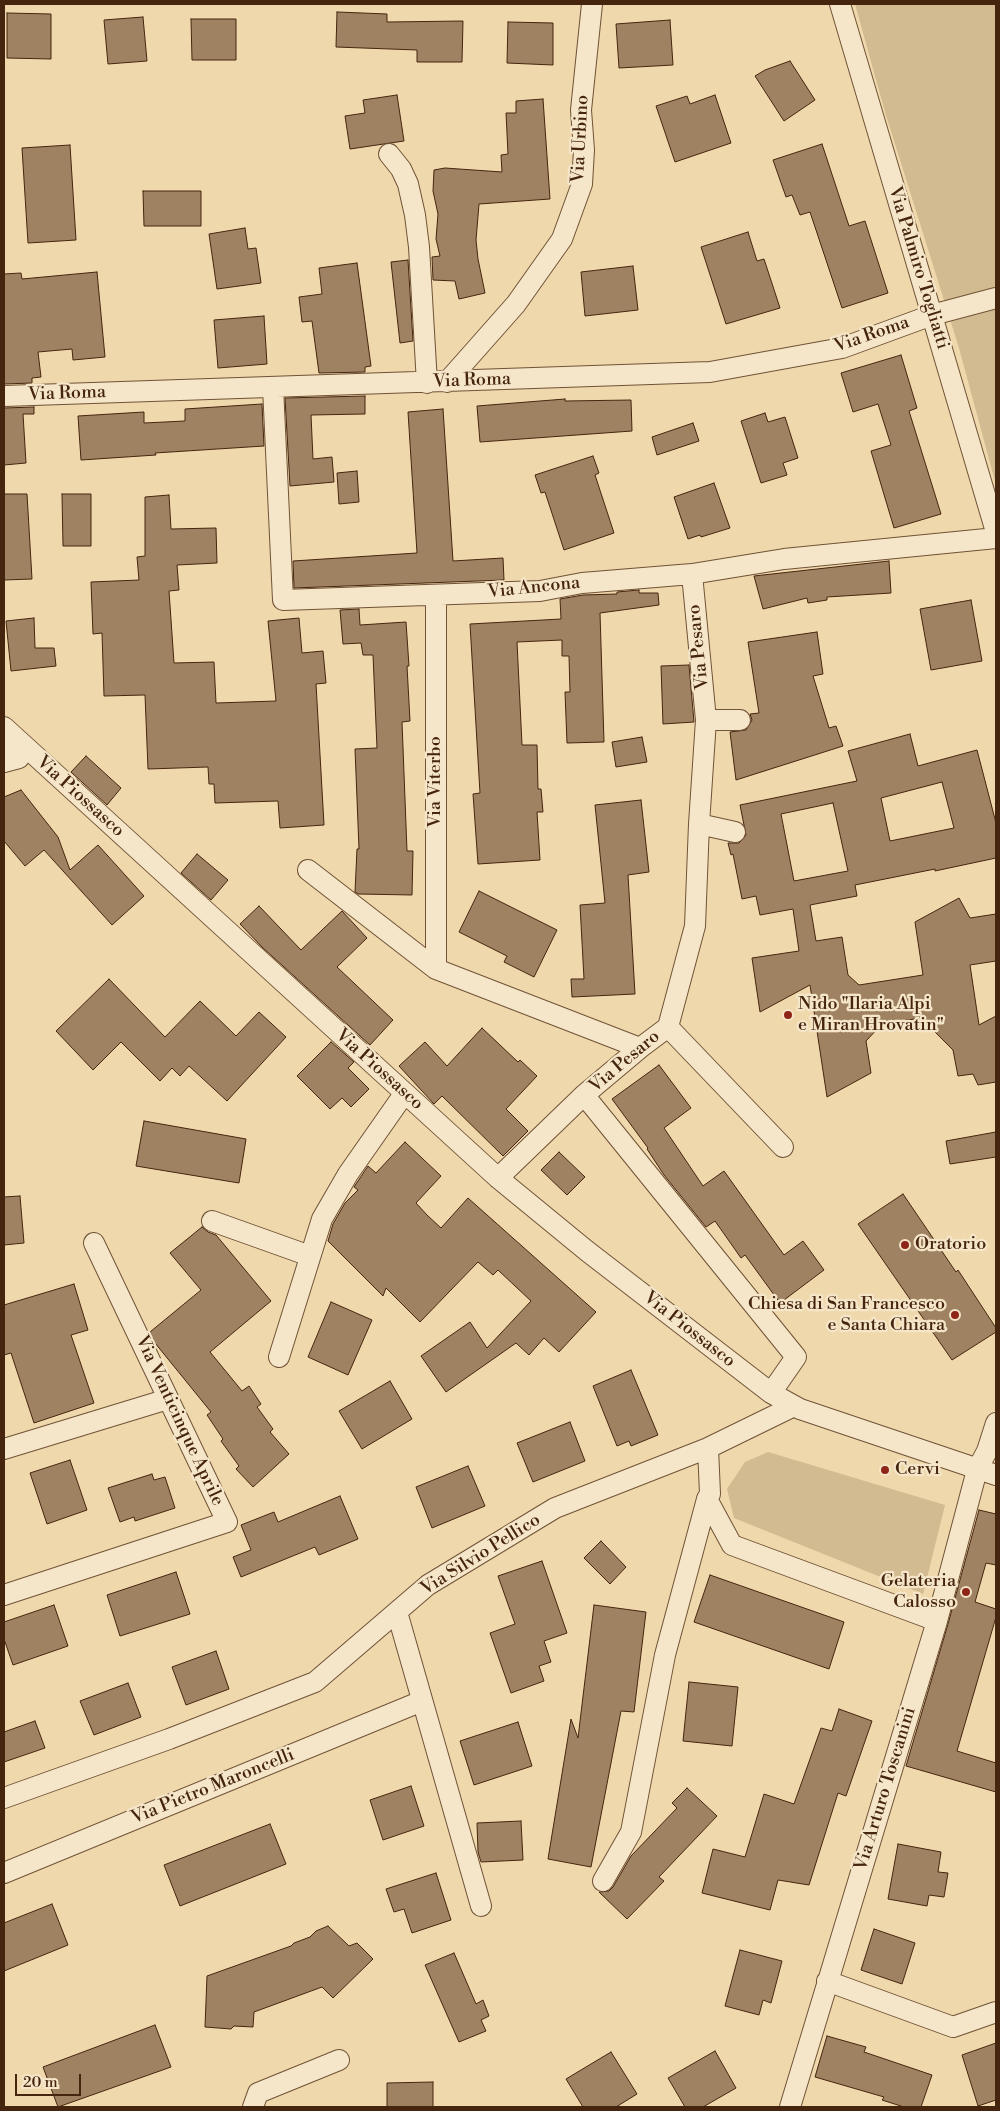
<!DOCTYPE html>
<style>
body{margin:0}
#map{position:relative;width:1000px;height:2111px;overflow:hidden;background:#efd8ac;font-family:"Libre Bodoni",serif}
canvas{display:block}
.frame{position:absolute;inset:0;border:5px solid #46250f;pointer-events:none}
.scale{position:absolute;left:15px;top:2074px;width:66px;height:22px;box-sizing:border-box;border:2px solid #46250f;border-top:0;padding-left:6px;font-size:15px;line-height:18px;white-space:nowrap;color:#46250f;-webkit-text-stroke:4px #f5e6c9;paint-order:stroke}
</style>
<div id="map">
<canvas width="1000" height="2111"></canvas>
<div class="frame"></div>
<div class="scale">20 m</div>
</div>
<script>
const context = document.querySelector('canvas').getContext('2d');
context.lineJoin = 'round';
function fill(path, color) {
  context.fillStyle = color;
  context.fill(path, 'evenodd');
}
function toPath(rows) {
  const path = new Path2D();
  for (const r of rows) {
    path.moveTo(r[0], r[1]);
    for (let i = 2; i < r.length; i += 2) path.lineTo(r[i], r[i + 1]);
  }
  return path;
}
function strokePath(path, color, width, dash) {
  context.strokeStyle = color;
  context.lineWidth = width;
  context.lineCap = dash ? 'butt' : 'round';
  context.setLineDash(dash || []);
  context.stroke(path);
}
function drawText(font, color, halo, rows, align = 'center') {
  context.font = font + ' "Libre Bodoni",serif';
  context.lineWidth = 4.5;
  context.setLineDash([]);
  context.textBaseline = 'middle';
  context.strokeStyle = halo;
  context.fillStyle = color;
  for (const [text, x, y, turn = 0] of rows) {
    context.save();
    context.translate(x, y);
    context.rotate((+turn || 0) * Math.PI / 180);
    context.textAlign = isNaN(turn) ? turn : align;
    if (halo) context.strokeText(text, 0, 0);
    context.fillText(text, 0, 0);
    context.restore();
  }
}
const green = toPath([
 [855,4,996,4,996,485,959,348,885,112],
 [768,1452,945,1505,923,1594,734,1518,727,1489,745,1462]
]);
const building = toPath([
 [337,12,387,14,387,22,463,21,462,62,417,62,417,50,336,47,337,12],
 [7,13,51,14,51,59,7,58,7,13],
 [143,17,147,61,108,64,104,20,143,17],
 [191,19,236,19,236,60,192,60,191,19],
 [670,20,673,65,619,68,616,24,670,20],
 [508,22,553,23,553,65,507,63,508,22],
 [790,61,815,100,784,121,755,76,765,70,790,61],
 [397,95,404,141,350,149,345,116,365,113,363,100,397,95],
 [715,95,731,143,675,162,656,106,687,96,690,104,715,95],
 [543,99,550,199,479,204,476,240,478,259,485,293,459,299,455,281,433,280,432,257,440,256,436,239,438,214,433,191,434,170,445,168,502,172,501,155,508,154,506,113,516,113,516,101,543,99],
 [822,144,849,226,865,221,888,293,842,308,810,212,800,215,792,195,786,197,773,160,822,144],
 [70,145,76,240,28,243,22,148,70,145],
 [143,191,201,191,201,226,144,226,143,191],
 [245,228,248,249,256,248,261,283,217,289,209,234,245,228],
 [748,232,757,261,764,259,780,308,726,324,701,247,748,232],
 [408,260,413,341,400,343,391,262,408,260],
 [357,263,371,366,365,367,365,372,319,373,312,321,302,322,299,297,322,294,319,268,357,263],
 [633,266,638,310,585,316,581,272,633,266],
 [97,272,105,357,73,360,72,349,38,352,41,377,32,378,32,383,4,384,4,274,21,273,22,279,97,272],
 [264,316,267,364,218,368,214,320,264,316],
 [901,355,917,408,909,411,941,514,894,528,871,451,891,445,878,404,853,412,841,373,901,355],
 [365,396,365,414,311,415,313,459,332,457,334,482,290,486,285,398,365,396],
 [565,399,565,401,631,400,632,431,480,442,477,406,565,399],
 [262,404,264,446,155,453,156,455,81,460,78,416,144,412,144,423,185,421,185,409,262,404],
 [34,407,34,414,23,414,26,463,4,465,4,408,34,407],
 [443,409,453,561,503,558,504,580,294,588,293,561,417,553,408,412,443,409],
 [765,413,768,422,785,417,798,458,783,463,787,475,761,483,741,421,765,413],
 [693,423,699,441,657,455,652,437,693,423],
 [593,456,599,473,595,475,614,533,564,550,545,492,541,493,535,475,593,456],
 [357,471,359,502,339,504,337,473,357,471],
 [714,483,730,528,701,537,700,535,688,539,674,497,714,483],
 [4,494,27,494,32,579,4,580,4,494],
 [62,494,91,494,91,546,63,546,62,494],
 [169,495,171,529,216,528,217,563,177,565,179,590,169,591,174,663,214,662,216,703,276,701,268,621,299,618,302,653,323,651,326,683,316,684,324,825,280,828,278,801,215,803,214,784,209,784,208,767,148,769,145,695,104,696,102,633,93,634,91,582,139,580,137,557,145,556,145,497,169,495],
 [889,561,891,593,827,597,827,600,808,603,807,598,763,609,754,576,889,561],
 [639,590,639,593,658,593,659,605,600,613,604,742,567,743,565,692,570,692,569,656,562,656,562,640,517,642,522,745,537,745,538,789,541,789,543,812,537,812,540,860,478,864,473,794,480,793,470,624,561,619,560,599,583,595,617,594,617,592,639,590],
 [971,600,982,661,931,670,920,609,971,600],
 [359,609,360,625,406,622,409,666,407,666,410,721,402,722,407,851,413,851,412,895,358,894,355,892,357,849,359,849,355,749,377,748,373,655,363,655,361,643,343,644,340,610,359,609],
 [34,618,35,648,54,648,56,666,11,671,6,621,34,618],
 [817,632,823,674,813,676,829,728,836,726,843,746,736,780,730,732,746,730,752,720,750,714,759,713,748,642,817,632],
 [689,665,694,722,663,724,661,666,689,665],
 [910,734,918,766,977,750,996,823,996,858,935,871,935,869,855,885,857,896,810,905,816,941,842,937,848,975,859,985,923,975,915,922,959,898,970,918,996,914,996,961,970,965,979,1025,996,1016,996,1082,978,1085,973,1074,958,1076,953,1050,921,1018,882,1024,866,1041,871,1073,827,1097,810,985,760,1012,752,958,799,951,793,909,760,915,756,896,742,899,733,854,731,855,728,843,739,843,746,835,740,805,857,781,848,751,910,734],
 [942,782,954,828,890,841,881,798,942,782],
 [833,803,848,871,794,881,781,814,833,803],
 [642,737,647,762,616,767,612,742,642,737],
 [86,756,121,788,107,805,71,772,86,756],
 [21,790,58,837,70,870,98,845,144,896,112,925,44,850,25,866,4,841,4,797,21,790],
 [641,800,649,872,628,875,635,994,572,997,571,979,584,979,580,905,605,903,595,805,641,800],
 [197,854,228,880,211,900,181,873,197,854],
 [479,891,557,930,534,977,504,962,507,956,459,932,479,891],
 [259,906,301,950,342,911,367,938,337,967,393,1020,370,1045,262,947,240,924,259,906],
 [109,979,165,1037,200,1001,236,1036,259,1012,286,1037,227,1101,189,1066,180,1076,172,1068,160,1081,121,1042,93,1070,56,1031,109,979],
 [482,1028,518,1062,520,1060,537,1076,506,1109,528,1131,503,1156,442,1096,434,1104,399,1066,425,1042,447,1066,482,1028],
 [331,1042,354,1062,348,1068,369,1089,351,1107,342,1098,330,1109,297,1076,331,1042],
 [659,1065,691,1108,664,1128,703,1186,724,1171,784,1255,803,1241,824,1270,780,1303,745,1255,741,1258,715,1221,706,1227,664,1175,647,1149,648,1148,612,1099,659,1065],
 [144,1121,246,1139,239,1183,136,1166,144,1121],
 [996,1132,996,1157,950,1164,946,1141,996,1132],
 [405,1142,441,1176,416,1203,427,1215,441,1228,468,1198,596,1312,559,1352,544,1338,529,1355,516,1343,446,1392,421,1356,470,1322,487,1348,531,1301,498,1270,493,1275,478,1262,420,1322,386,1288,383,1296,328,1241,333,1224,345,1203,358,1190,354,1187,368,1166,376,1173,405,1142],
 [559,1152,585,1177,567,1195,541,1170,559,1152],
 [903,1194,956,1272,958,1270,996,1328,996,1332,952,1360,858,1224,903,1194],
 [20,1196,24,1243,4,1245,4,1197,20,1196],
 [202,1227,208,1232,216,1235,271,1301,210,1352,242,1391,249,1386,261,1404,257,1407,273,1429,270,1432,289,1454,253,1487,236,1469,239,1466,221,1441,223,1439,207,1415,211,1412,155,1343,150,1332,201,1290,170,1253,202,1227],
 [74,1284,88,1330,71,1335,94,1403,34,1423,11,1353,4,1355,4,1305,74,1284],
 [331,1302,372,1320,348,1375,308,1357,331,1302],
 [631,1370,658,1435,631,1446,629,1441,617,1446,593,1386,631,1370],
 [390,1381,412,1419,362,1449,339,1411,390,1381],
 [570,1422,585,1461,533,1482,517,1443,570,1422],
 [70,1460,87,1510,47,1524,30,1473,70,1460],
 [468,1466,485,1506,432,1528,416,1487,468,1466],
 [152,1474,154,1480,165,1477,175,1508,135,1521,134,1517,120,1522,108,1488,152,1474],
 [340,1496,358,1539,319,1555,315,1547,241,1577,233,1557,251,1550,241,1525,274,1512,278,1522,340,1496],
 [979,1510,996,1514,996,1565,986,1563,975,1602,996,1609,996,1617,957,1751,996,1763,996,1792,906,1766,948,1624,979,1510],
 [601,1541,626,1567,610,1584,584,1558,601,1541],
 [542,1561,567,1633,544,1641,551,1662,539,1666,544,1681,511,1693,490,1633,515,1624,498,1576,542,1561],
 [176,1572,190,1614,120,1636,107,1595,176,1572],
 [710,1575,844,1622,829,1669,694,1622,710,1575],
 [54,1605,68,1646,13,1665,4,1639,4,1622,54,1605],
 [594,1605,646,1612,634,1712,621,1711,591,1867,548,1859,571,1719,578,1738,594,1605],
 [216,1651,229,1689,186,1705,172,1667,216,1651],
 [689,1682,738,1687,732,1746,683,1741,689,1682],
 [128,1683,141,1717,94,1735,80,1701,128,1683],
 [839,1709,872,1721,846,1796,838,1793,809,1885,778,1880,770,1910,702,1893,713,1849,745,1857,764,1794,794,1804,821,1728,832,1731,839,1709],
 [35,1721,45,1748,4,1762,4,1732,35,1721],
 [518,1722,532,1766,474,1785,460,1741,518,1722],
 [411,1786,424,1826,383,1840,370,1800,411,1786],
 [687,1788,717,1816,659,1877,664,1881,627,1919,599,1892,609,1891,613,1887,631,1856,677,1808,672,1803,687,1788],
 [521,1821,523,1860,481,1862,478,1852,477,1823,521,1821],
 [270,1824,286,1864,180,1906,164,1865,270,1824],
 [898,1844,941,1852,938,1872,948,1873,944,1897,929,1895,927,1906,888,1899,898,1844],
 [436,1873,451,1920,412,1933,404,1909,394,1912,386,1889,436,1873],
 [52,1904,68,1945,4,1971,4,1923,52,1904],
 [328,1926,349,1946,357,1943,373,1959,333,1998,322,1987,254,2012,253,2027,234,2026,231,2029,205,2027,207,1976,291,1946,294,1943,310,1937,316,1931,328,1926],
 [874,1929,915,1943,902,1984,861,1970,874,1929],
 [740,1950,782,1961,771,2003,763,2000,759,2015,725,2006,740,1950],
 [454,1953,476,2004,483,2000,489,2016,481,2020,486,2031,459,2042,425,1965,454,1953],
 [155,2025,171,2067,58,2107,43,2067,155,2025],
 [827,2036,866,2047,864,2052,932,2075,921,2107,904,2107,882,2100,884,2097,815,2077,827,2036],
 [996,2043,996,2100,978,2106,962,2055,996,2043],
 [715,2051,736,2088,703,2107,685,2107,668,2078,715,2051],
 [611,2052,637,2094,616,2107,583,2107,566,2079,611,2052],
 [433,2082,433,2107,387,2107,387,2083,433,2082]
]);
const street = toPath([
 [840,4,996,532],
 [389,154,401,169,408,184,415,215,419,247,427,383],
 [447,382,516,304,562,239,582,184,584,150,581,110,592,4],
 [273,387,283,600,540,591,582,583,692,574,784,559,996,538],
 [4,396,710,372,842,348,932,315,996,298],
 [436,596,436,969,640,1048],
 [706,720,740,720],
 [4,727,498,1178,587,1251,771,1393,800,1409,996,1475],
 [4,762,19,758,7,735],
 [699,824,735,832],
 [308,870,436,969],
 [668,1027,783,1147],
 [584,1095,796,1357,771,1393],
 [498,1178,584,1095,640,1048,668,1027,695,926,699,824,706,720,692,574],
 [212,1221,310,1256],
 [279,1357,322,1219,348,1174,404,1094],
 [708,1448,710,1494,707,1499,732,1545,937,1621],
 [4,1449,168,1399],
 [4,1595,227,1522,94,1243],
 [397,1612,481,1906],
 [4,1798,169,1739,315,1682,428,1585,555,1508,708,1448,794,1406],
 [4,1873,422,1701],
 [603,1881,631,1832,665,1655,707,1499],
 [827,1981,953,2027,996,2012],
 [253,2107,258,2093,339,2060],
 [790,2107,937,1621,977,1470,987,1451,996,1423]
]);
const markers = [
 [788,1015,5,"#8f2418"],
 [905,1245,5,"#8f2418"],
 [955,1315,5,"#8f2418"],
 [885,1470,5,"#8f2418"],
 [966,1592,5,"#8f2418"]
];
const streetNames = [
 ["Via Urbino",581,139,-87],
 ["Via Palmiro Togliatti",918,268,73],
 ["Via Roma",872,335,-19],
 ["Via Roma",472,381,-2],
 ["Via Roma",67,394,-2],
 ["Via Ancona",534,588,-6],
 ["Via Pesaro",699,647,-96],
 ["Via Viterbo",436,782,-90],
 ["Via Piossasco",80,797,42],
 ["Via Pesaro",625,1062,-40],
 ["Via Piossasco",379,1070,42],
 ["Via Piossasco",689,1330,38],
 ["Via Venticinque Aprile",179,1421,65],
 ["Via Silvio Pellico",481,1555,-32],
 ["Via Pietro Maroncelli",213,1787,-22],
 ["Via Arturo Toscanini",886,1789,-73]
];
const poiNames = [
 ["Nido \"Ilaria Alpi",798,1005],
 ["e Miran Hrovatin\"",798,1026],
 ["Oratorio",915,1245],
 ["Chiesa di San Francesco",945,1305,"right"],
 ["e Santa Chiara",945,1326,"right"],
 ["Cervi",895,1470],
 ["Gelateria",956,1582,"right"],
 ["Calosso",956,1603,"right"]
];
fill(green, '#d2ba91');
fill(building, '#9e8261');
strokePath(building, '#46250f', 1);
strokePath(street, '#705236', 22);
strokePath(street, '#f5e6c9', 20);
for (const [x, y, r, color] of markers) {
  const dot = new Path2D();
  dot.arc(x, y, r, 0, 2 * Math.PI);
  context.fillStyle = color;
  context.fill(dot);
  strokePath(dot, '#f5e6c9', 2);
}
drawText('18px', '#46250f', '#f5e6c9', streetNames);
drawText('18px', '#46250f', '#f5e6c9', poiNames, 'left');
</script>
